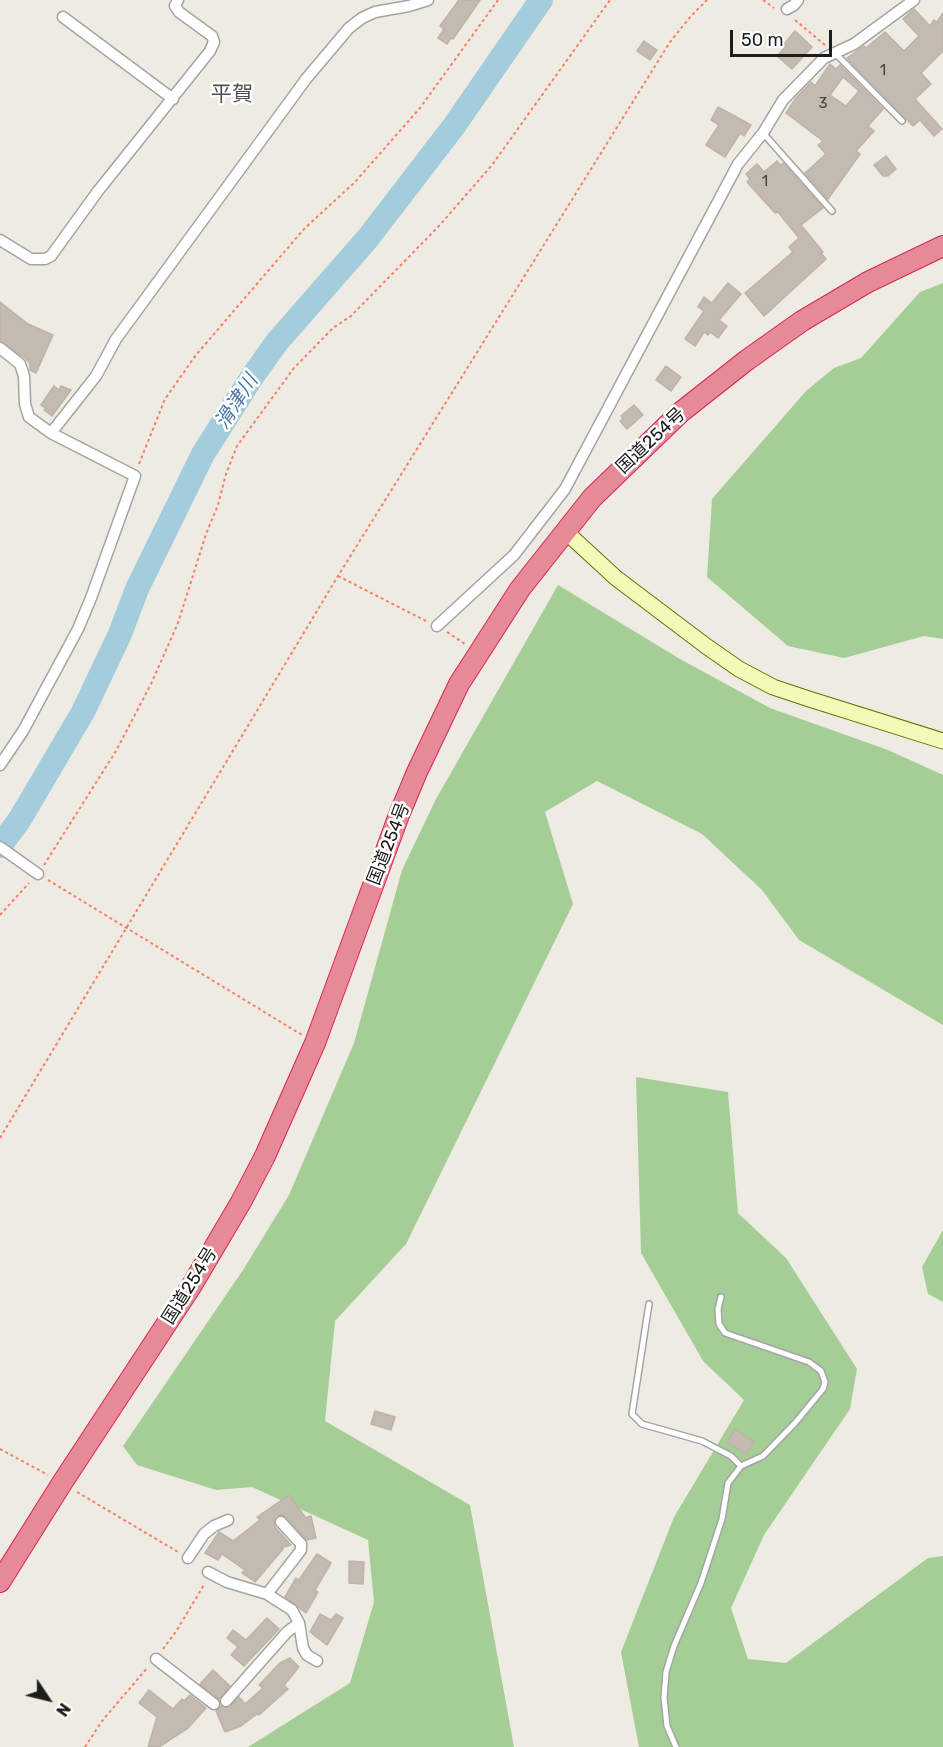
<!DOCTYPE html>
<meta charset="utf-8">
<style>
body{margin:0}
#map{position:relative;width:943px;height:1747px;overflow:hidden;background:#eeebe3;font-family:Rubik,sans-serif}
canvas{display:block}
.north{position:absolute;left:18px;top:1669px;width:60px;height:60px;-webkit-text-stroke:4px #fff;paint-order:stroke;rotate:125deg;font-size:16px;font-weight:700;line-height:24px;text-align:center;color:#1d1d1d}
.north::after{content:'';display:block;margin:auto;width:21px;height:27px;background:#1d1d1d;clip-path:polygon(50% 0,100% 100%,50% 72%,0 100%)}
.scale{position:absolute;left:730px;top:30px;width:102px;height:27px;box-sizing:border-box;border:3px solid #1d1d1d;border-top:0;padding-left:8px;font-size:18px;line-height:21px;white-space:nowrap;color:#1d1d1d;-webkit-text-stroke:4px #fff;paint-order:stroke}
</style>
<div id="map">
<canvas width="943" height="1747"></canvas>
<div class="north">N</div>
<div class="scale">50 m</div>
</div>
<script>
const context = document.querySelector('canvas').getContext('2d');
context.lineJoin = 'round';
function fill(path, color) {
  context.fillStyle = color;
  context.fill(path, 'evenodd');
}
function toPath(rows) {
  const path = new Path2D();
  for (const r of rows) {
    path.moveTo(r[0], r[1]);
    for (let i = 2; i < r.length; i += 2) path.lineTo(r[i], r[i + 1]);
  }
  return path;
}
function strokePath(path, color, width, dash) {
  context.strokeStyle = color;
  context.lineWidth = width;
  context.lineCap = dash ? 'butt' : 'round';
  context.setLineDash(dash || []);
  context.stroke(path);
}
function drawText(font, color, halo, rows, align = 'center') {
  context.font = font + ' Rubik,"Noto Sans JP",sans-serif';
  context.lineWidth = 5;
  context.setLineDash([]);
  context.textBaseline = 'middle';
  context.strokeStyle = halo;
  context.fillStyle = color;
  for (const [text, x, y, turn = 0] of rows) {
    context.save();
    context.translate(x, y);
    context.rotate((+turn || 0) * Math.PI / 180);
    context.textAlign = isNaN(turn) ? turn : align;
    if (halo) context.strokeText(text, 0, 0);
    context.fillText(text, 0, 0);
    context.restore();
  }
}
const forest = toPath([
 [943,283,943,639,924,636,844,658,788,646,707,577,712,499,806,391,834,368,861,358,920,292],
 [558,585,680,659,770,708,888,750,943,775,943,1025,799,940,762,890,702,834,597,781,545,812,573,904,406,1244,335,1321,325,1421,470,1505,514,1747,248,1747,350,1683,374,1602,368,1540,252,1487,216,1490,137,1465,123,1446,243,1270,289,1195,354,1043,402,870,436,799],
 [636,1077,728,1092,738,1213,786,1258,857,1369,850,1409,764,1535,731,1608,748,1659,786,1663,928,1558,943,1556,943,1747,639,1747,621,1652,674,1517,744,1400,703,1361,641,1253],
 [943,1230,943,1302,928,1294,922,1267]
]);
const river = toPath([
 [0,846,20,819,83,712,120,634,137,589,203,454,252,377,277,342,368,238,454,126,541,0]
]);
const building = toPath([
 [459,0,480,0,453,39,451,38,447,44,438,38,444,29,440,26,459,0],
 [914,9,930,26,934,20,937,22,943,13,943,51,921,73,931,84,915,99,942,129,934,136,920,120,913,126,847,58,864,46,866,48,885,32,904,51,919,36,903,19,914,9],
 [795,31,812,47,792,69,777,56,786,46,784,44,795,31],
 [644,41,657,50,650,60,637,51,644,41],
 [830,64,836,69,840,65,883,109,868,126,874,131,856,151,860,154,828,199,805,173,826,154,818,145,823,141,786,113,796,98,811,82,815,86,830,64],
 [843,77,859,91,846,106,830,95,843,77],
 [718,107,751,125,744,136,740,133,725,157,706,145,719,125,711,120,718,107],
 [886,156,896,169,888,176,883,176,874,165,886,156],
 [777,161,780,165,783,163,823,208,801,225,823,252,821,253,826,259,764,316,745,293,793,252,789,247,799,238,778,212,775,213,747,182,750,179,746,174,757,164,764,172,777,161],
 [728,283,741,294,719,320,727,326,718,338,710,332,708,335,704,332,695,346,685,339,704,311,698,307,704,297,712,303,728,283],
 [0,302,28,324,53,335,36,373,30,370,30,363,25,358,0,341,0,302],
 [666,366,681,377,671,391,656,380,666,366],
 [54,386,59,390,61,386,71,390,52,416,44,410,46,408,41,405,54,386],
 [634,405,643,415,627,429,620,421,623,419,621,416,634,405],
 [375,1411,395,1417,391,1430,371,1424,375,1411],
 [735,1429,754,1442,746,1454,727,1442,735,1429],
 [289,1495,306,1518,311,1516,316,1538,307,1540,286,1517,283,1515,276,1516,274,1520,275,1527,291,1545,281,1548,283,1549,255,1582,242,1573,245,1570,222,1554,218,1560,205,1553,219,1532,233,1541,260,1520,257,1517,289,1495],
 [317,1554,331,1563,315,1590,318,1592,306,1613,285,1597,296,1578,299,1580,317,1554],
 [349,1561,364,1562,363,1584,349,1583,349,1561],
 [320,1614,331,1620,336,1614,343,1618,327,1645,310,1632,320,1614],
 [267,1618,279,1629,244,1666,231,1655,238,1647,227,1638,233,1630,246,1640,267,1618],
 [290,1658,299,1667,284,1685,288,1689,259,1715,257,1714,241,1726,225,1732,216,1711,221,1706,229,1708,239,1697,245,1704,263,1688,259,1685,280,1663,290,1658],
 [213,1670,230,1686,219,1699,200,1684,213,1670],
 [149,1690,173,1709,182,1699,184,1701,190,1695,206,1708,188,1728,159,1747,148,1747,157,1717,139,1703,149,1690]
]);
const path = toPath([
 [763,0,774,8],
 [795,20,825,45],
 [139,464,165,399,196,355,304,229,355,182,420,108,498,0],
 [338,576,426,621],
 [447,632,465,644],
 [44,865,116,751,151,684,178,623,206,534,218,505,226,474,237,446,294,368,333,328,351,316,439,226,492,165,610,0],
 [48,880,302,1035],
 [0,915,29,883],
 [0,1138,338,576,670,42,691,16,707,0],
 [0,1449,48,1475],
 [77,1492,178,1552],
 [163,1649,177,1630,205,1583],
 [85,1747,102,1721,148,1667]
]);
const lane = toPath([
 [835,53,902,121],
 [763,133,832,211],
 [649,1304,632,1414,642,1424,702,1441,731,1456,741,1466,763,1456,795,1423,823,1389,825,1382,821,1371,809,1362,725,1333,719,1324,718,1309,721,1297],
 [676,1747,667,1726,664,1698,666,1672,674,1646,701,1583,722,1519,728,1483,741,1466]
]);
const street = toPath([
 [787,9,794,5,798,0],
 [63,17,173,99],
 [0,240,31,259,45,259,51,256,98,191,210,51,214,42,212,36,179,12,175,6,178,0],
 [0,348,20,364,24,376,25,404,29,417,51,433,135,476,91,598,78,629,23,731,0,765],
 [51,433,96,376,116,339,306,79,349,28,362,18,375,12,409,6,428,0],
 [437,626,514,555,565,489,738,164,763,133,783,100,824,58,854,44,914,0],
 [0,847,38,874],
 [188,1558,204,1534,214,1526,228,1520],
 [208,1572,227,1582,267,1594,292,1610,299,1623,303,1648,307,1655,317,1661],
 [267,1594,301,1550,301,1544,281,1522],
 [156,1659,214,1704],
 [226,1701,287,1632,299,1623]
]);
const secondary = toPath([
 [565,531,616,578,706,646,739,669,773,687,809,699,943,741]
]);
const highway = toPath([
 [0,1582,62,1483,192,1285,241,1202,265,1156,315,1043,399,815,417,772,459,684,520,589,592,498,681,412,747,360,802,321,868,282,943,246]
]);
const numberNames = [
 ["1",883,71],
 ["3",823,104],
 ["1",765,182]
];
const streetNames = [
 ["国道254号",651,441,-43],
 ["国道254号",389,844,-69],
 ["国道254号",190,1286,-58]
];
const waterNames = [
 ["滑津川",237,402,-57]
];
const quarterNames = [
 ["平賀",232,95]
];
fill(forest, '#a5ce97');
strokePath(river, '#a3cddc', 24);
fill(building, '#c3bab2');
strokePath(building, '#c0b2a5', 1.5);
strokePath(lane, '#a4a4a4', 8);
strokePath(street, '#a4a4a4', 13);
strokePath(secondary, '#637305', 17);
strokePath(highway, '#d8245a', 22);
strokePath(path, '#f97e69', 2, [3, 3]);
strokePath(lane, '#fff', 5);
strokePath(street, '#fff', 10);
strokePath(secondary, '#f3f9b6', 15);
strokePath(highway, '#e68a97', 20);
drawText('15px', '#464442', null, numberNames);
drawText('18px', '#1d1d1d', '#fff', streetNames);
drawText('italic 20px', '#4a77ac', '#fff', waterNames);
drawText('21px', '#505050', '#fff', quarterNames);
</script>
